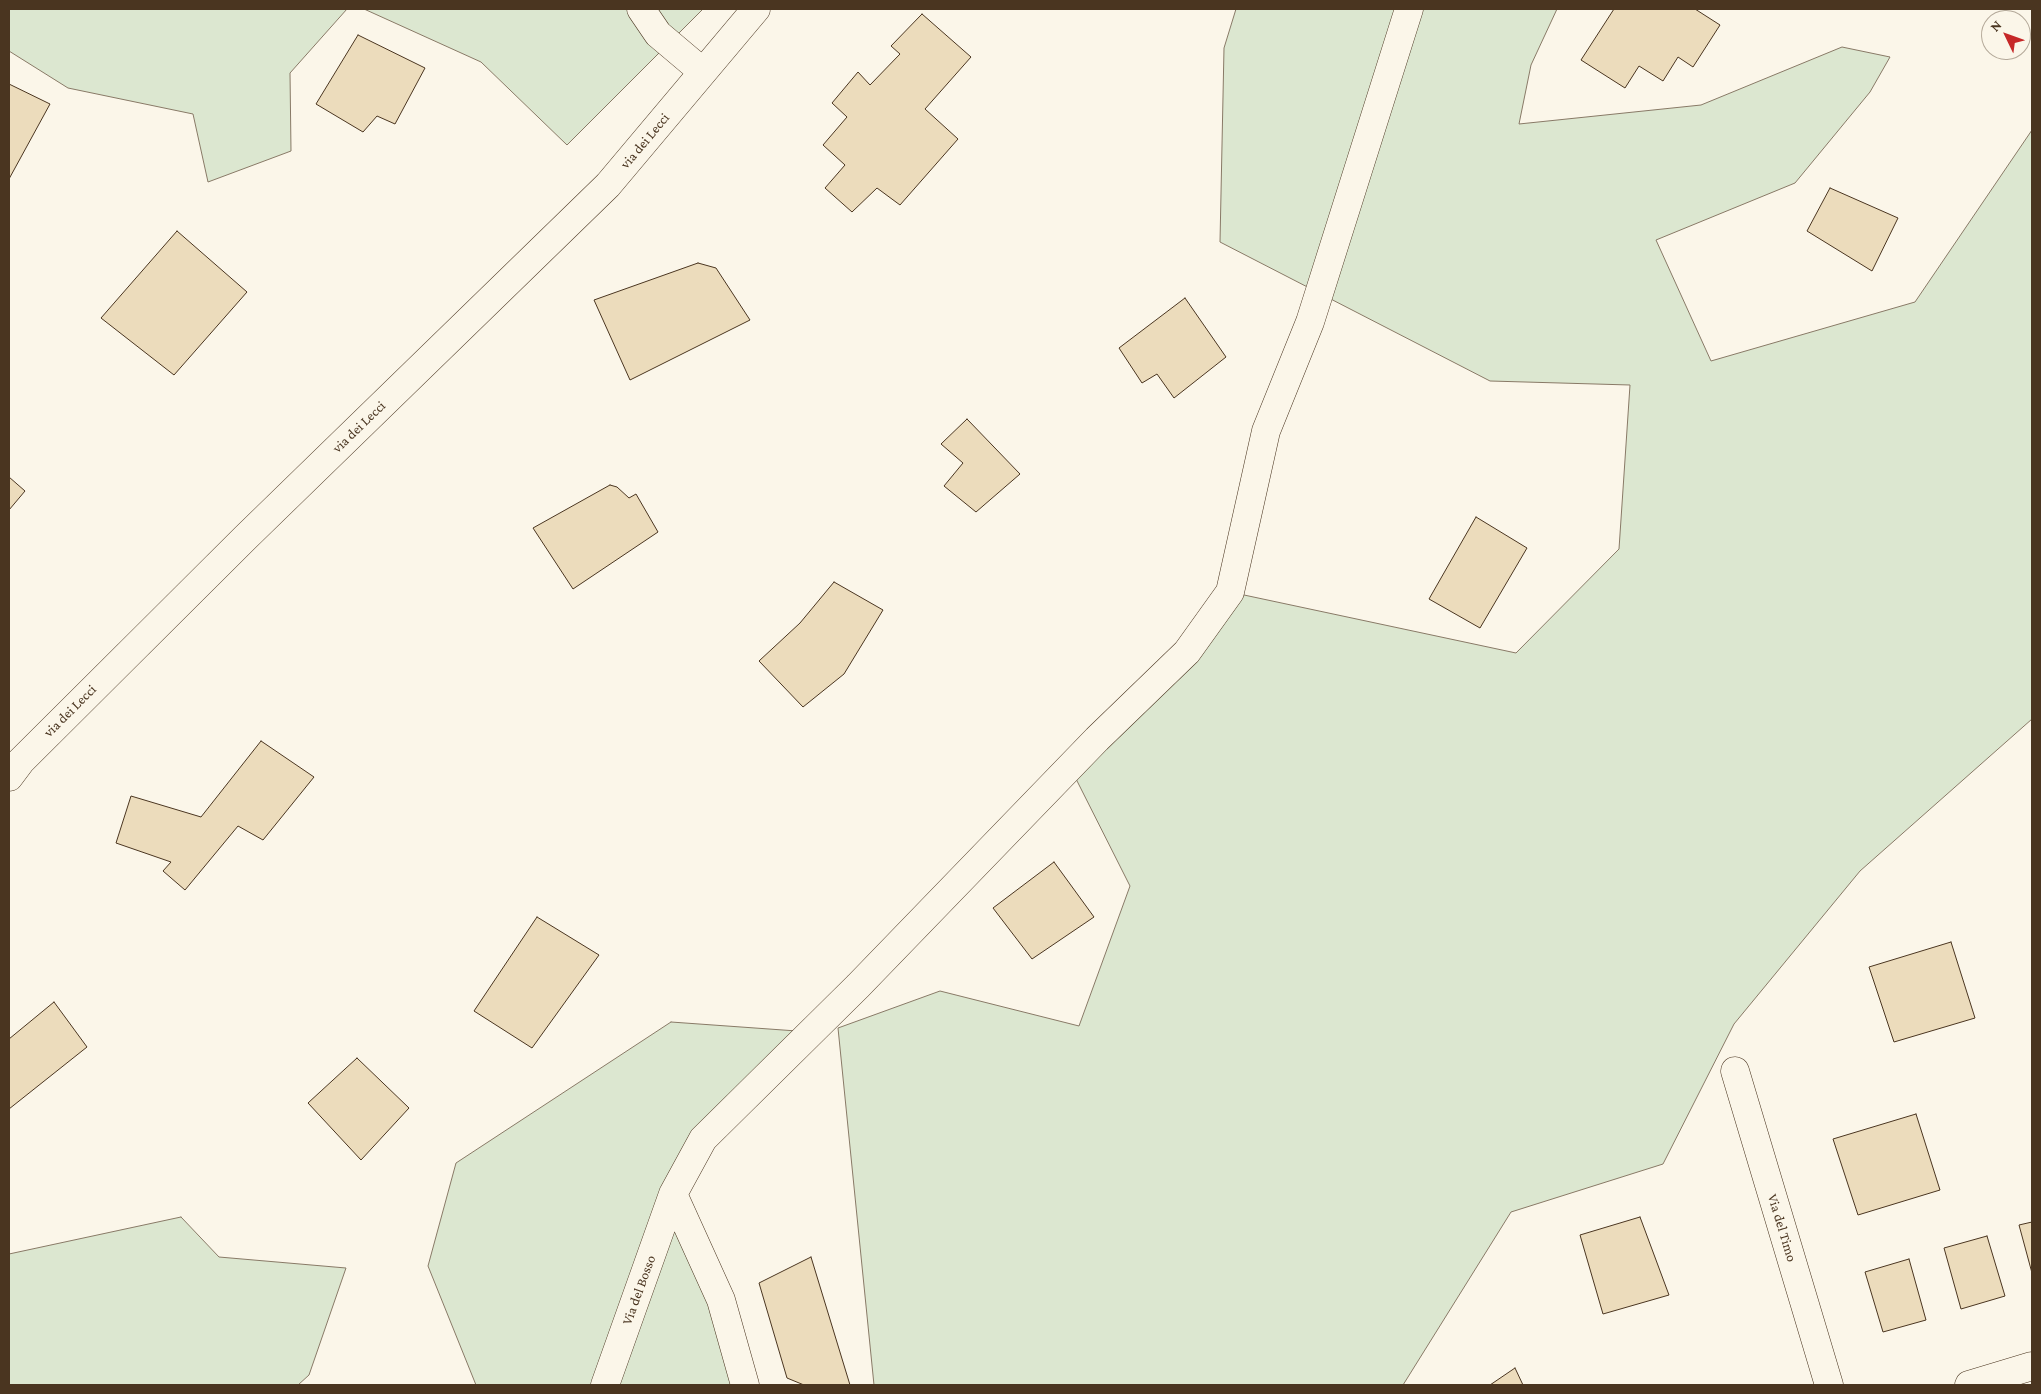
<!DOCTYPE html>
<style>
body{margin:0}
#map{position:relative;width:2041px;height:1394px;overflow:hidden;background:#fbf6e9;font-family:"Crimson Pro",serif}
canvas{display:block}
.frame{position:absolute;inset:0;border:10px solid #4a3520;pointer-events:none}
.north{position:absolute;left:1981px;top:10px;width:50px;height:50px;box-sizing:border-box;background:#fbf6e9;border:1px solid #b4a999;border-radius:50%;rotate:312deg;font-size:14px;font-weight:700;line-height:20px;text-align:center;color:#4a3520}
.north::after{content:'';display:block;margin:auto;width:18px;height:22px;background:#c62828;clip-path:polygon(50% 0,100% 100%,50% 72%,0 100%)}
</style>
<div id="map">
<canvas width="2041" height="1394"></canvas>
<div class="frame"></div>
<div class="north">N</div>
</div>
<script>
const context = document.querySelector('canvas').getContext('2d');
context.lineJoin = 'round';
function fill(path, color) {
  context.fillStyle = color;
  context.fill(path, 'evenodd');
}
function toPath(rows) {
  const path = new Path2D();
  for (const r of rows) {
    path.moveTo(r[0], r[1]);
    for (let i = 2; i < r.length; i += 2) path.lineTo(r[i], r[i + 1]);
  }
  return path;
}
function strokePath(path, color, width, dash) {
  context.strokeStyle = color;
  context.lineWidth = width;
  context.lineCap = dash ? 'butt' : 'round';
  context.setLineDash(dash || []);
  context.stroke(path);
}
function drawText(font, color, halo, rows, align = 'center') {
  context.font = font + ' "Crimson Pro",serif';
  context.lineWidth = 4;
  context.setLineDash([]);
  context.textBaseline = 'middle';
  context.strokeStyle = halo;
  context.fillStyle = color;
  for (const [text, x, y, turn = 0] of rows) {
    context.save();
    context.translate(x, y);
    context.rotate((+turn || 0) * Math.PI / 180);
    context.textAlign = isNaN(turn) ? turn : align;
    if (halo) context.strokeText(text, 0, 0);
    context.fillText(text, 0, 0);
    context.restore();
  }
}
const green = toPath([
 [9,9,347,9,290,73,291,151,208,182,193,114,68,88,9,51,9,9],
 [364,9,703,9,567,145,481,62,364,9],
 [1236,9,1557,9,1531,65,1519,124,1701,105,1842,47,1890,57,1870,92,1795,183,1656,240,1711,361,1915,302,2032,130,2032,719,1860,871,1734,1024,1663,1164,1511,1212,1403,1385,874,1385,838,1028,940,991,1079,1026,1130,886,1070,767,1230,592,1516,653,1619,549,1630,385,1490,381,1220,242,1224,48,1236,9],
 [671,1022,811,1032,703,1139,667,1213,745,1385,476,1385,428,1266,456,1163,671,1022],
 [181,1217,219,1257,346,1268,309,1375,298,1385,9,1385,9,1254,181,1217]
]);
const building = toPath([
 [1614,9,1695,9,1720,25,1693,67,1678,57,1663,81,1639,66,1625,88,1581,60,1614,9],
 [922,14,971,57,925,109,958,139,900,205,877,188,852,212,825,188,845,165,823,145,847,117,832,103,858,72,870,85,900,54,891,46,922,14],
 [358,35,425,68,395,124,377,116,363,132,316,104,358,35],
 [9,84,50,104,9,179,9,84],
 [1830,188,1898,218,1872,271,1807,231,1830,188],
 [177,231,247,292,174,375,101,318,177,231],
 [698,263,716,268,750,320,630,380,594,300,698,263],
 [1185,298,1226,357,1174,398,1157,374,1142,383,1119,348,1185,298],
 [967,419,1020,474,976,512,944,486,963,463,941,444,967,419],
 [9,477,25,491,9,510,9,477],
 [610,485,617,487,629,498,636,494,658,532,573,589,533,528,610,485],
 [1476,517,1527,548,1480,628,1429,599,1476,517],
 [834,582,883,610,844,674,803,707,759,661,800,623,834,582],
 [261,741,314,777,263,840,238,826,185,890,163,871,171,862,116,843,131,796,201,817,261,741],
 [1054,862,1094,917,1032,959,993,908,1054,862],
 [537,917,599,955,532,1048,474,1011,537,917],
 [1951,942,1975,1018,1894,1042,1869,967,1951,942],
 [54,1002,87,1047,9,1109,9,1039,54,1002],
 [357,1058,409,1108,361,1160,308,1103,357,1058],
 [1916,1114,1940,1190,1858,1215,1833,1139,1916,1114],
 [1640,1217,1669,1295,1603,1314,1580,1235,1640,1217],
 [2032,1222,2032,1273,2019,1225,2032,1222],
 [1987,1236,2005,1296,1961,1309,1944,1248,1987,1236],
 [811,1257,850,1385,804,1385,787,1378,759,1283,811,1257],
 [1909,1259,1926,1320,1883,1332,1865,1272,1909,1259],
 [1515,1368,1523,1385,1490,1385,1515,1368]
]);
const minor = toPath([
 [641,9,658,34,703,72],
 [9,777,21,761,245,538,608,185,756,9],
 [1735,1071,1829,1385],
 [673,1194,721,1300,745,1385],
 [605,1385,673,1194,703,1139,858,986,1097,739,1187,652,1230,592,1266,431,1310,322,1409,9],
 [1969,1385,2032,1366]
]);
const streetNames = [
 ["via dei Lecci",645,141,-50],
 ["via dei Lecci",359,427,-44],
 ["via dei Lecci",70,711,-45],
 ["Via del Timo",1782,1228,73],
 ["Via del Bosso",639,1290,-70]
];
fill(green, '#dce7d0');
strokePath(green, '#887966', 1);
fill(building, '#ecdcbc');
strokePath(building, '#4a3520', 1);
strokePath(minor, '#4a3520', 29);
strokePath(minor, '#fbf6e9', 28);
drawText('14px', '#4a3520', '#fbf6e9', streetNames);
</script>
